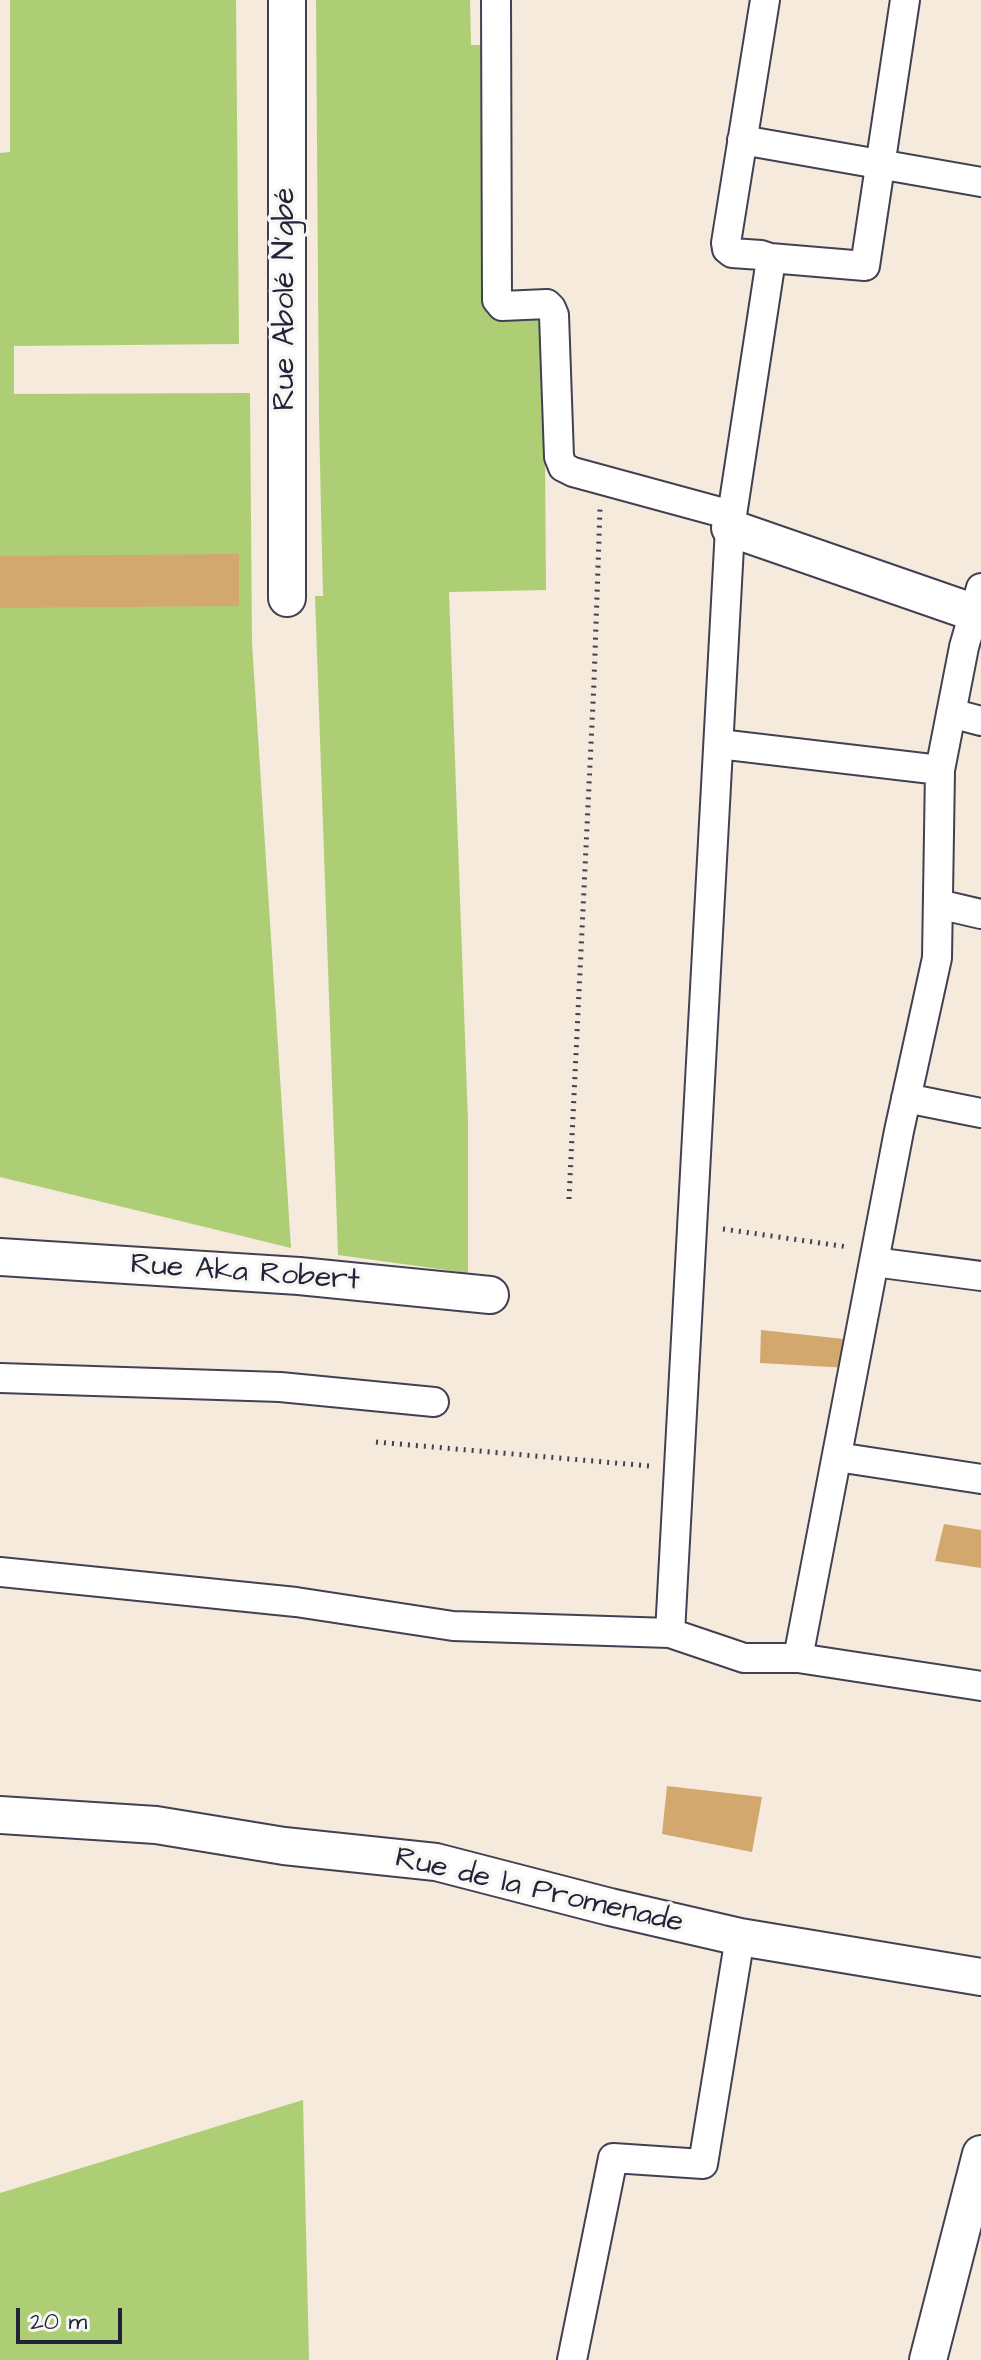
<!DOCTYPE html>
<meta charset="utf-8">
<style>
body{margin:0}
#map{position:relative;width:981px;height:2360px;overflow:hidden;background:#f5eadb;font-family:"Architects Daughter",sans-serif}
canvas{display:block}
.scale{position:absolute;left:16px;top:2308px;width:106px;height:36px;box-sizing:border-box;border:4px solid #22223b;border-top:0;padding-left:10px;font-size:24px;line-height:28px;white-space:nowrap;color:#22223b;-webkit-text-stroke:6px #f6f6f2;paint-order:stroke}
</style>
<div id="map">
<canvas width="981" height="2360"></canvas>
<div class="scale">20 m</div>
</div>
<script>
const context = document.querySelector('canvas').getContext('2d');
context.lineJoin = 'round';
function fill(path, color) {
  context.fillStyle = color;
  context.fill(path, 'evenodd');
}
function toPath(rows) {
  const path = new Path2D();
  for (const r of rows) {
    path.moveTo(r[0], r[1]);
    for (let i = 2; i < r.length; i += 2) path.lineTo(r[i], r[i + 1]);
  }
  return path;
}
function strokePath(path, color, width, dash) {
  context.strokeStyle = color;
  context.lineWidth = width;
  context.lineCap = dash ? 'butt' : 'round';
  context.setLineDash(dash || []);
  context.stroke(path);
}
function drawText(font, color, halo, rows, align = 'center') {
  context.font = font + ' "Architects Daughter",sans-serif';
  context.lineWidth = 7;
  context.setLineDash([]);
  context.textBaseline = 'middle';
  context.strokeStyle = halo;
  context.fillStyle = color;
  for (const [text, x, y, turn = 0] of rows) {
    context.save();
    context.translate(x, y);
    context.rotate((+turn || 0) * Math.PI / 180);
    context.textAlign = isNaN(turn) ? turn : align;
    if (halo) context.strokeText(text, 0, 0);
    context.fillText(text, 0, 0);
    context.restore();
  }
}
const green = toPath([
 [10,0,236,0,239,344,14,346,14,394,250,393,252,643,291,1248,0,1177,0,153,10,152],
 [316,0,470,0,471,45,487,45,489,313,544,313,546,590,449,592,468,1121,468,1273,338,1255,315,596,323,596,319,420],
 [303,2100,309,2360,0,2360,0,2193]
]);
const building = toPath([
 [239,554,239,606,0,608,0,556],
 [761,1330,853,1340,849,1368,760,1363],
 [944,1524,981,1530,981,1568,935,1561],
 [667,1786,762,1797,752,1852,662,1834]
]);
const path = toPath([
 [569,1199,594,682,600,509],
 [723,1229,848,1247],
 [376,1442,650,1466]
]);
const pedestrian = toPath([
 [496,0,497,300,502,306,547,304,551,308,554,315,559,457,563,467,573,472,731,515],
 [742,140,981,182],
 [770,258,865,266,905,0],
 [951,713,981,721],
 [719,744,940,770],
 [938,904,981,914],
 [906,1098,981,1113],
 [874,1262,981,1276],
 [0,1378,280,1387,434,1402],
 [837,1457,981,1479],
 [0,1572,296,1602,453,1626,670,1633,744,1658,798,1658,981,1686],
 [670,1633,730,528,770,266,770,258,761,255,732,253,727,249,726,243,765,0],
 [798,1658,899,1131,937,958,940,770,964,647,981,588],
 [572,2360,613,2158,703,2164,740,1937]
]);
const minor = toPath([
 [287,0,287,598],
 [730,528,981,615],
 [0,1257,299,1276,490,1295],
 [0,1815,156,1825,284,1846,436,1862,610,1907,740,1937,981,1977],
 [928,2360,981,2154]
]);
const streetNames = [
 ["Rue Abolé N'gbé",287,299,-90],
 ["Rue Aka Robert",245,1274,4],
 ["Rue de la Promenade",539,1892,13]
];
fill(green, '#aece76');
fill(building, '#d2a86e');
strokePath(pedestrian, '#424053', 32);
strokePath(minor, '#424053', 40);
strokePath(path, '#424053', 5, [2, 6]);
strokePath(pedestrian, '#fff', 28);
strokePath(minor, '#fff', 36);
drawText('30px', '#22223b', '#f6f6f2', streetNames);
</script>
